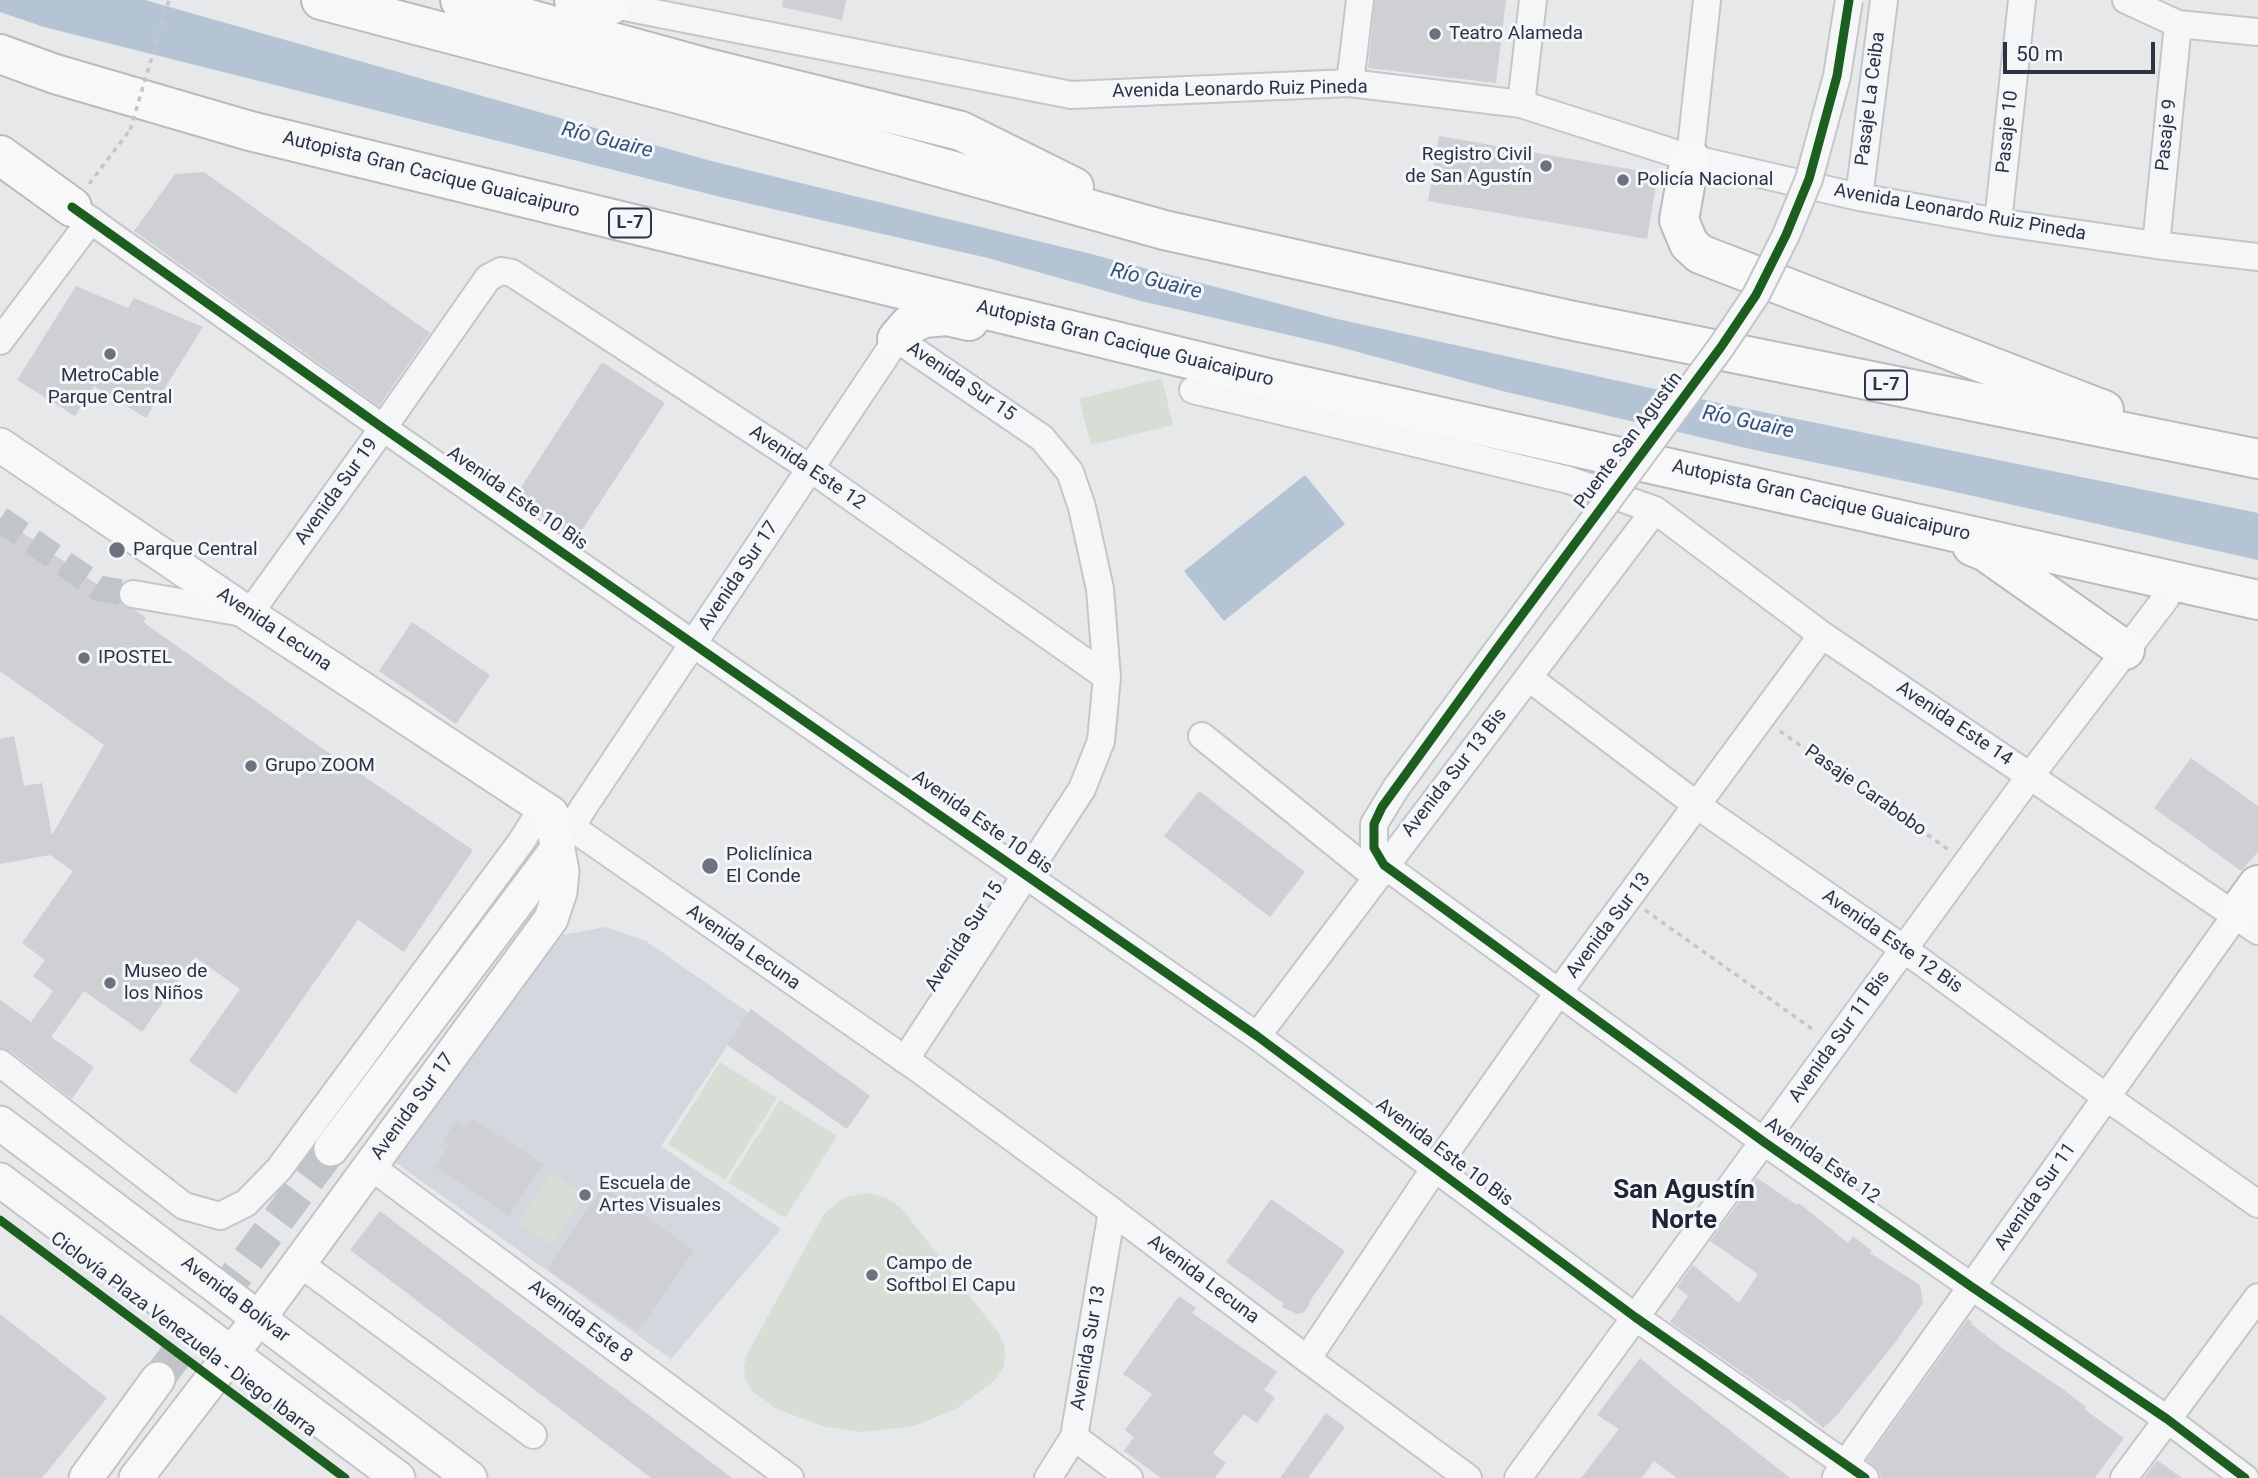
<!DOCTYPE html>
<meta charset="utf-8">
<style>
body{margin:0}
#map{position:relative;width:2258px;height:1478px;overflow:hidden;background:#e6e8ea;font-family:Roboto,sans-serif}
canvas{display:block}
.scale{position:absolute;left:2003px;top:42px;width:152px;height:32px;box-sizing:border-box;border:4px solid #2b3445;border-top:0;padding-left:9px;font-size:21px;line-height:24px;white-space:nowrap;color:#2b3445;-webkit-text-stroke:5px #f4f6f9;paint-order:stroke}
</style>
<div id="map">
<canvas width="2258" height="1478"></canvas>
<div class="scale">50 m</div>
</div>
<script>
const context = document.querySelector('canvas').getContext('2d');
context.lineJoin = 'round';
function fill(path, color) {
  context.fillStyle = color;
  context.fill(path, 'evenodd');
}
function toPath(rows) {
  const path = new Path2D();
  for (const r of rows) {
    path.moveTo(r[0], r[1]);
    for (let i = 2; i < r.length; i += 2) path.lineTo(r[i], r[i + 1]);
  }
  return path;
}
function strokePath(path, color, width, dash) {
  context.strokeStyle = color;
  context.lineWidth = width;
  context.lineCap = dash ? 'butt' : 'round';
  context.setLineDash(dash || []);
  context.stroke(path);
}
function drawText(font, color, halo, rows, align = 'center') {
  context.font = font + ' Roboto,sans-serif';
  context.lineWidth = 6;
  context.setLineDash([]);
  context.textBaseline = 'middle';
  context.strokeStyle = halo;
  context.fillStyle = color;
  for (const [text, x, y, turn = 0] of rows) {
    context.save();
    context.translate(x, y);
    context.rotate((+turn || 0) * Math.PI / 180);
    context.textAlign = isNaN(turn) ? turn : align;
    if (halo) context.strokeText(text, 0, 0);
    context.fillText(text, 0, 0);
    context.restore();
  }
}
const built = toPath([
 [606,927,646,941,749,1013,661,1146,781,1229,671,1359,392,1160,562,935]
]);
const green = toPath([
 [1162,378,1173,425,1091,445,1079,399],
 [720,1062,777,1098,725,1180,668,1144],
 [780,1100,837,1136,785,1218,728,1182],
 [551,1172,585,1195,552,1245,518,1223],
 [866,1193,888,1198,903,1210,999,1334,1004,1344,1005,1356,1003,1368,994,1381,956,1409,914,1426,863,1432,825,1427,777,1409,753,1392,745,1378,744,1367,746,1356,824,1214,845,1197]
]);
const water = toPath([
 [0,0,145,0,711,161,1091,254,1337,319,1728,405,2258,513,2258,560,1933,487,1755,450,1502,391,1332,345,1141,301,988,258,729,199,44,27,0,12],
 [1305,475,1345,524,1224,621,1184,571]
]);
const building = toPath([
 [783,0,846,0,842,20,782,7],
 [1375,0,1506,0,1496,83,1368,68],
 [1439,136,1658,174,1647,239,1428,201],
 [204,172,430,333,379,406,134,231,175,174],
 [76,286,128,308,134,298,203,327,146,418,94,386,75,416,17,380],
 [602,362,665,403,576,539,514,498],
 [0,517,118,599,123,606,135,610,146,618,143,622,319,746,473,850,404,952,358,920,236,1094,189,1061,240,989,195,957,142,1032,84,991,51,1037,94,1067,72,1099,10,1051,0,1048,0,1000,31,1022,53,991,33,976,45,960,22,943,73,871,50,855,0,864,0,739,14,736,24,786,42,783,52,835,104,745,0,671],
 [412,622,490,675,456,724,379,671],
 [2191,758,2258,806,2258,852,2241,871,2154,808],
 [1199,791,1305,872,1270,917,1164,836],
 [751,1009,870,1096,847,1129,727,1045],
 [472,1118,543,1164,509,1216,435,1167,450,1145,443,1141,456,1120,466,1127],
 [1757,1178,1797,1205,1799,1203,1848,1243,1853,1236,1872,1251,1870,1253,1920,1285,1923,1303,1894,1344,1837,1415,1823,1428,1788,1399,1785,1402,1670,1322,1688,1296,1677,1287,1693,1265,1739,1303,1758,1274,1710,1241],
 [603,1187,694,1250,638,1331,547,1269],
 [1271,1199,1345,1251,1310,1301,1308,1307,1304,1312,1297,1314,1282,1307,1284,1304,1226,1262],
 [380,1211,732,1478,651,1478,350,1250],
 [1179,1296,1196,1308,1192,1313,1277,1372,1264,1390,1275,1398,1257,1423,1244,1414,1213,1453,1226,1463,1215,1478,1161,1478,1124,1451,1134,1437,1125,1430,1152,1394,1123,1374],
 [0,1314,107,1398,42,1478,0,1478],
 [1968,1319,1972,1322,1971,1324,2002,1348,2064,1390,2086,1407,2084,1409,2124,1438,2095,1478,1881,1478,1879,1471,1867,1460],
 [1640,1358,1671,1384,1790,1478,1677,1478,1654,1461,1642,1478,1581,1478,1619,1429,1597,1415],
 [1326,1413,1345,1427,1308,1478,1280,1478],
 [2157,1460,2182,1478,2144,1478]
]);
const minorTunnel = toPath([
 [0,519,101,589,133,594]
]);
const majorTunnel = toPath([
 [158,1379,331,1149]
]);
const path = toPath([
 [89,184,130,130],
 [1780,731,1949,850],
 [1645,910,1815,1031]
]);
const minor = toPath([
 [2126,0,2178,24,2258,32],
 [594,1,1071,95,1350,83,1521,104,1690,158,1859,197,1998,222,2156,245,2258,257],
 [1350,83,1360,0],
 [1521,104,1533,0],
 [1690,158,1707,0],
 [1859,197,1884,0],
 [72,207,383,428,1257,1036,1635,1317,1865,1478],
 [1998,222,2022,0],
 [2156,245,2178,24],
 [0,341,91,220],
 [1193,390,1569,480,1655,510,1822,635,2258,931],
 [133,594,249,614,383,428,488,278,501,271,512,273,811,469,1107,677],
 [1529,678,1698,806,1904,949,2106,1097,2258,1204],
 [1202,736,1375,876],
 [1396,788,1374,824,1374,848,1384,865,1764,1142,1972,1287,2167,1419,2245,1478],
 [557,817,920,1070,1112,1211,1307,1359,1468,1478],
 [558,848,585,805,897,339,1042,438,1070,472,1082,507,1100,589,1107,677,1101,741,1082,789,905,1060],
 [1257,1036,1655,510],
 [0,1063,184,1206,220,1216,246,1203,279,1169,521,842,543,807],
 [370,1166,790,1478],
 [299,1263,533,1435],
 [1307,1359,1435,1168,1558,993,1822,635],
 [1074,1437,1129,1478],
 [1836,1477,2236,915],
 [1048,1478,1074,1437,1112,1211],
 [1518,1478,2030,776,2166,598],
 [2124,1478,2258,1297]
]);
const major = toPath([
 [0,445,249,614,551,813,562,871,560,892,551,919,259,1318,136,1478],
 [0,1123,470,1478],
 [331,1149,558,848],
 [0,1180,398,1478],
 [86,1478,158,1379]
]);
const highway = toPath([
 [321,0,679,94,1164,230,1569,320,2258,459],
 [460,0,711,69,961,131,1074,187],
 [574,0,611,5],
 [0,54,55,74,250,131,1263,377,2258,600],
 [0,155,72,207],
 [1690,158,1679,220,1689,244,1700,254,2104,410],
 [897,339,909,325,924,318,947,316,969,321],
 [1972,546,1986,552,2125,650],
 [2236,915,2258,885]
]);
const pathBridge = toPath([
 [130,130,169,0]
]);
const minorBridge = toPath([
 [1396,788,1721,347,1756,295,1786,235,1809,179,1837,76,1849,0]
]);
const cycleway = toPath([
 [1849,0,1837,76,1809,179,1786,235,1756,295,1721,347,1498,647,1382,807,1374,824,1374,848,1384,865,1764,1142,1972,1287,2167,1419,2245,1478],
 [72,207,383,428,1257,1036,1635,1317,1865,1478],
 [0,1220,345,1478]
]);
const markers = [
 [1435,34,7,"#6c737f"],
 [1546,166,7,"#6c737f"],
 [1623,180,7,"#6c737f"],
 [110,354,7,"#6c737f"],
 [117,550,9,"#6c737f"],
 [84,658,7,"#6c737f"],
 [251,766,7,"#6c737f"],
 [710,866,9,"#6c737f"],
 [110,983,7,"#6c737f"],
 [585,1195,7,"#6c737f"],
 [872,1275,7,"#6c737f"]
];
const shields = [
 [630,223,42],
 [1886,385,42]
];
const shieldNames = [
 ["L-7",630,223],
 ["L-7",1886,385]
];
const poiNames = [
 ["Teatro Alameda",1449,34],
 ["Registro Civil",1532,155,"right"],
 ["de San Agustín",1532,177,"right"],
 ["Policía Nacional",1637,180],
 ["MetroCable",110,376,"center"],
 ["Parque Central",110,398,"center"],
 ["Parque Central",133,550],
 ["IPOSTEL",98,658],
 ["Grupo ZOOM",265,766],
 ["Policlínica",726,855],
 ["El Conde",726,877],
 ["Museo de",124,972],
 ["los Niños",124,994],
 ["Escuela de",599,1184],
 ["Artes Visuales",599,1206],
 ["Campo de",886,1264],
 ["Softbol El Capu",886,1286]
];
const streetNames = [
 ["Avenida Leonardo Ruiz Pineda",1240,90,-1],
 ["Pasaje La Ceiba",1871,99,-83],
 ["Pasaje 10",2008,132,-84],
 ["Pasaje 9",2167,135,-84],
 ["Autopista Gran Cacique Guaicaipuro",431,175,14],
 ["Avenida Leonardo Ruiz Pineda",1960,213,10],
 ["Autopista Gran Cacique Guaicaipuro",1125,344,14],
 ["Avenida Sur 15",961,382,34],
 ["Puente San Agustín",1629,441,-53],
 ["Avenida Este 12",807,468,34],
 ["Avenida Sur 19",337,492,-54],
 ["Avenida Este 10 Bis",517,499,35],
 ["Autopista Gran Cacique Guaicaipuro",1821,501,13],
 ["Avenida Sur 17",739,576,-56],
 ["Avenida Lecuna",274,630,34],
 ["Avenida Este 14",1954,724,34],
 ["Avenida Sur 13 Bis",1455,773,-52],
 ["Pasaje Carabobo",1865,791,35],
 ["Avenida Este 10 Bis",982,823,35],
 ["Avenida Sur 13",1609,926,-53],
 ["Avenida Sur 15",965,937,-57],
 ["Avenida Este 12 Bis",1892,942,35],
 ["Avenida Lecuna",743,948,35],
 ["Avenida Sur 11 Bis",1840,1037,-54],
 ["Avenida Sur 17",413,1107,-54],
 ["Avenida Este 10 Bis",1444,1153,37],
 ["Avenida Este 12",1822,1161,35],
 ["Avenida Sur 11",2036,1197,-55],
 ["Avenida Lecuna",1203,1280,37],
 ["Avenida Bolívar",235,1300,37],
 ["Avenida Este 8",580,1322,37],
 ["Ciclovía Plaza Venezuela - Diego Ibarra",183,1335,37],
 ["Avenida Sur 13",1089,1348,-80]
];
const waterNames = [
 ["Río Guaire",607,141,14],
 ["Río Guaire",1156,282,14],
 ["Río Guaire",1748,423,12]
];
const districtNames = [
 ["San Agustín",1684,1191],
 ["Norte",1684,1221]
];
fill(built, '#d4d7dd');
fill(green, '#d6ded6');
fill(water, '#b4c4d5');
fill(building, '#ced0d3');
strokePath(minorTunnel, '#c1c4c9', 26, [26, 13]);
strokePath(majorTunnel, '#c1c4c9', 33, [33, 17]);
strokePath(minor, '#c4c6c8', 30);
strokePath(major, '#c2c5c8', 37);
strokePath(highway, '#b8bbbf', 42);
strokePath(path, '#c5c6ca', 3.5, [5, 5]);
strokePath(minor, '#f5f6f7', 26);
strokePath(major, '#f8f8f8', 33);
strokePath(highway, '#f8f8f8', 38);
strokePath(minorBridge, '#c4c6c8', 30, []);
strokePath(pathBridge, '#c5c6ca', 3.5, [5, 5]);
strokePath(minorBridge, '#f5f6f7', 26);
strokePath(cycleway, '#1b5e20', 9);
for (const [x, y, r, color] of markers) {
  const dot = new Path2D();
  dot.arc(x, y, r, 0, 2 * Math.PI);
  context.fillStyle = color;
  context.fill(dot);
  strokePath(dot, '#f4f6f9', 2.5);
}
for (const [x, y, w] of shields) {
  const box = new Path2D();
  box.roundRect(x - w / 2, y - 14.5, w, 29, 5);
  context.fillStyle = '#f4f6f9';
  context.fill(box);
  strokePath(box, '#2b3445', 2);
}
drawText('bold 18px', '#2b3445', null, shieldNames);
drawText('19px', '#2b3445', '#f4f6f9', poiNames, 'left');
drawText('19px', '#2b3445', '#f4f6f9', streetNames);
drawText('italic 21px', '#34527a', '#f4f6f9', waterNames);
drawText('bold 26px', '#1d2536', '#f4f6f9', districtNames);
</script>
